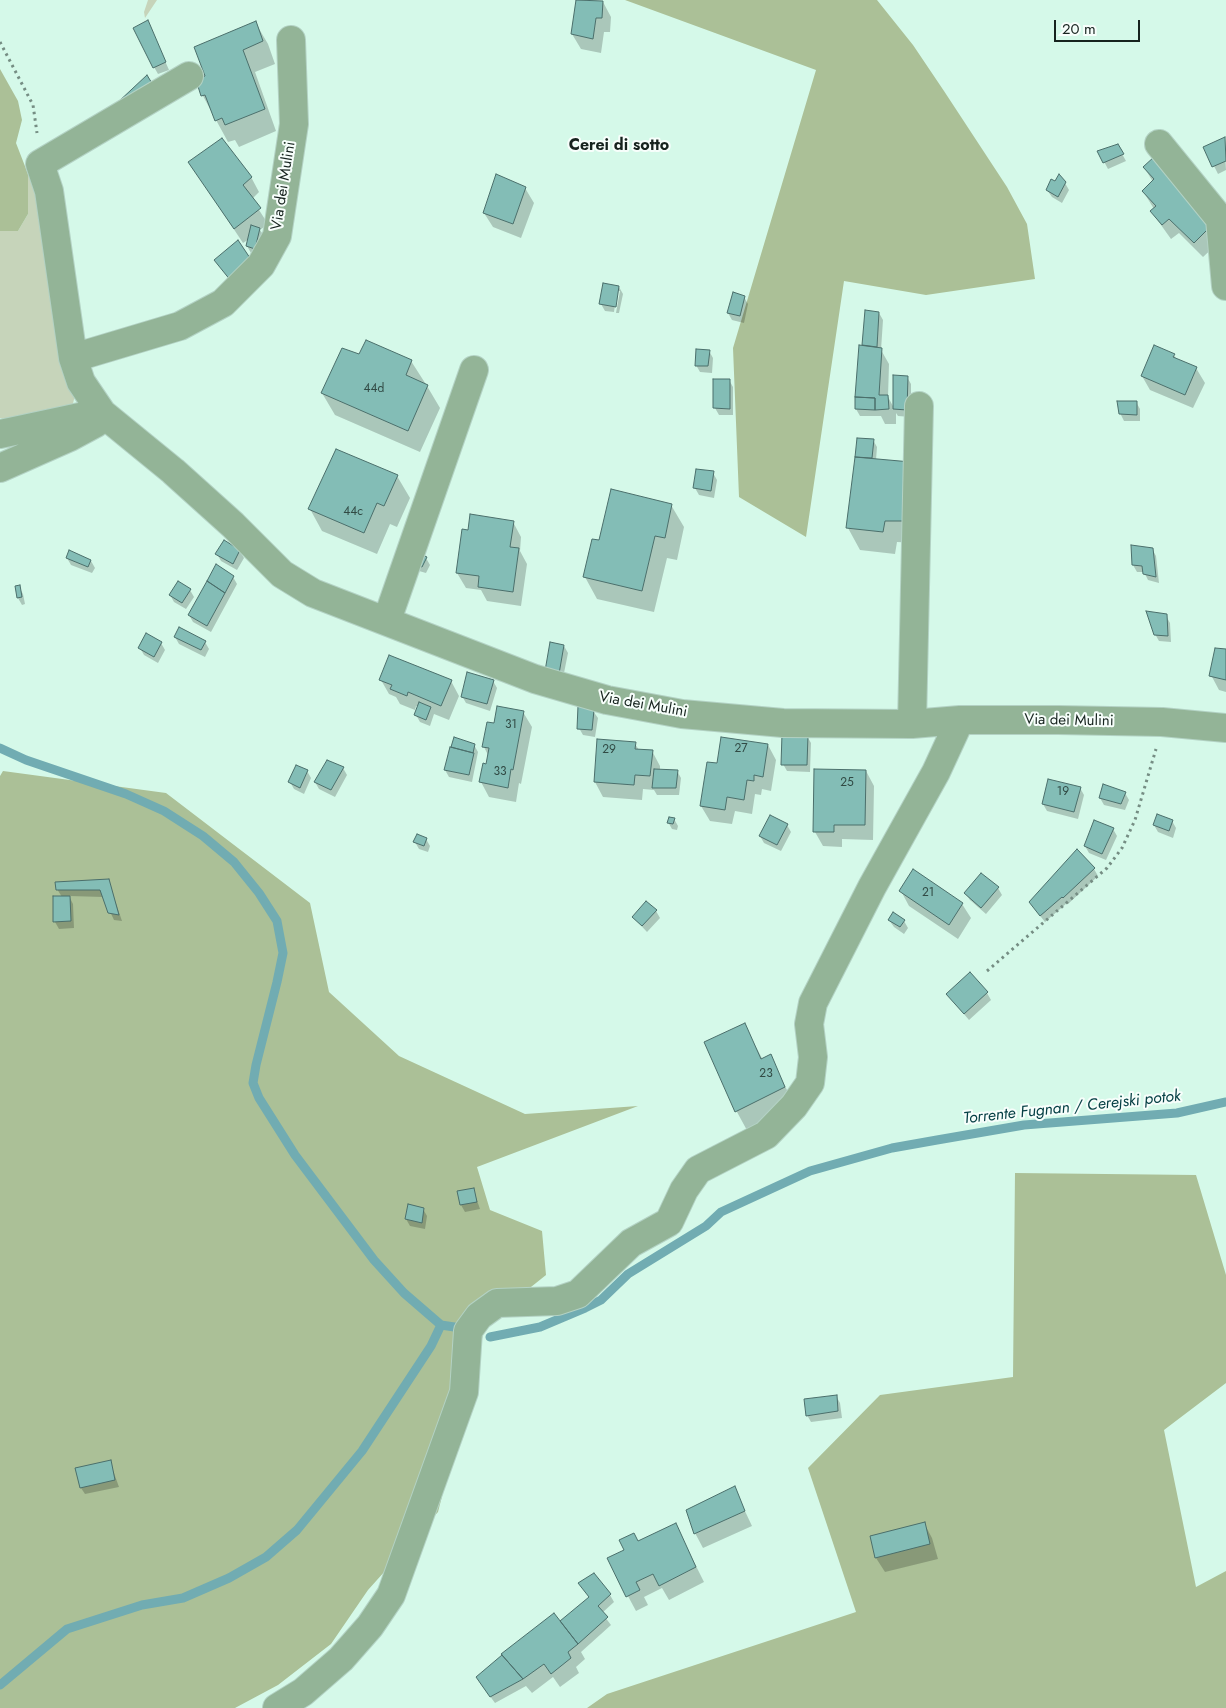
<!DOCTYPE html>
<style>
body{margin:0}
#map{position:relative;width:1226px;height:1708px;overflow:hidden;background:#d5f9e9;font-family:Jost,sans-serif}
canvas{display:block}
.scale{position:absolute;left:1054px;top:20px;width:86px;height:22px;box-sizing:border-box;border:2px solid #16231e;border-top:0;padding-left:6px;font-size:15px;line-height:18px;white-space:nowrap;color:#16231e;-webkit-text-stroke:4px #f7fefb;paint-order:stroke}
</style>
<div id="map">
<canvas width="1226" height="1708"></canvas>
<div class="scale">20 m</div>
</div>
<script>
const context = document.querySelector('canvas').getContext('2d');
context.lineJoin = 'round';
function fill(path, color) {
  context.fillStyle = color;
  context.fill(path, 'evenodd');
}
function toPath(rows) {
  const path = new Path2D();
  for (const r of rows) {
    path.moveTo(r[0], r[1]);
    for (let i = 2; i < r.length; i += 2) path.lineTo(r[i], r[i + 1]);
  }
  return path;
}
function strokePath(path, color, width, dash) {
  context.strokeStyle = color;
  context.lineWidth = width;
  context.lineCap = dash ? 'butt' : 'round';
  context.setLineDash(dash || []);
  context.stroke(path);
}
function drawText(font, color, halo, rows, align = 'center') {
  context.font = font + ' Jost,sans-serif';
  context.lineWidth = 4;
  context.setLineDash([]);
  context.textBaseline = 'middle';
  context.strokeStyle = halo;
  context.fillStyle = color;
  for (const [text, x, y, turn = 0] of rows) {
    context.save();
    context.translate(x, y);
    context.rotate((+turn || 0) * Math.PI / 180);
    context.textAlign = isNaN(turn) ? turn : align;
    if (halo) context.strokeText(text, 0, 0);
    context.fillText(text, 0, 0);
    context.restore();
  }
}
const green = toPath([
 [148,0,157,0,145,18,144,12],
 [34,157,77,386,72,408,13,421,0,418,0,231,18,231,28,214,28,174]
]);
const forest = toPath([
 [625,0,877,0,913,45,944,91,1007,187,1027,224,1035,279,926,295,844,281,806,537,739,497,733,348,816,70],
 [0,69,18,101,22,120,16,143,28,174,28,214,18,231,0,231],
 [3,771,166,793,310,903,329,992,399,1056,525,1114,638,1106,477,1167,490,1210,542,1231,546,1275,486,1323,438,1512,368,1590,331,1644,278,1685,235,1708,0,1708,0,776],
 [1015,1173,1196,1175,1226,1275,1226,1383,1164,1430,1196,1587,1226,1571,1226,1708,587,1708,607,1694,856,1612,808,1468,880,1395,1013,1377]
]);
const shadow = toPath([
 [577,0,603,2,611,17,610,32,604,32,601,53,581,49,572,34],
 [255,22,268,44,275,64,255,72,276,131,239,147,235,140,228,142,203,96,198,81,207,76],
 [151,29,169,70,158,74,154,67],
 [1224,139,1226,170,1218,174,1205,148],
 [1117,145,1126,161,1108,169,1099,152],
 [1155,158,1218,243,1203,257,1179,233,1171,239,1151,211,1154,209,1143,191,1153,182,1144,167],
 [190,163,251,177,259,192,252,199,268,224,260,230,264,236,259,255,251,253,247,246,249,239,243,243],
 [1065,183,1069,190,1062,203,1052,197,1047,190],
 [525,188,534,203,521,238,493,227,484,213],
 [619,287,623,294,619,313,616,313,620,291,617,291,614,312,605,311,601,304],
 [744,297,748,304,744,323,732,320,728,313],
 [879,313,883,320,881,350,889,364,888,397,894,408,907,377,911,384,911,417,898,416,896,413,896,424,885,424,881,416,860,416,856,409,863,345],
 [709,351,713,358,712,373,700,372,696,365],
 [1174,355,1177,360,1196,368,1205,383,1193,408,1150,390,1142,376],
 [360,356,411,361,427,386,440,408,420,452,335,415,322,393],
 [729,380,733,387,733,415,719,415,715,408],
 [1136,402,1140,409,1140,421,1124,421,1120,413],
 [873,440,877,447,876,460,916,543,897,542,895,554,860,550,848,528,856,456],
 [713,473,717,480,714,498,699,495,695,488],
 [397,476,410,498,397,527,390,524,377,554,322,531,310,509],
 [671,505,684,527,677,560,667,558,654,612,597,599,585,577,600,542],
 [513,522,521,537,520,551,527,564,521,606,487,601,481,590,466,588,457,573,469,532],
 [224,542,240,551,244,558,237,570,221,561,217,554],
 [1152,549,1156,556,1159,583,1148,580,1144,572,1137,572,1133,565],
 [67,558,91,561,95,568,92,573,71,565],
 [426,558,430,565,426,573,419,571,415,564],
 [233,577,237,584,211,632,193,622,189,615],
 [19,587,23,594,25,604,22,605,18,598],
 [190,590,194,597,186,609,174,602,170,595],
 [1166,616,1170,623,1171,642,1159,641,1155,634],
 [175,637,205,642,209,649,205,657,179,644],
 [161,643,165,650,158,663,144,655,140,648],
 [564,646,568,653,564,673,551,678],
 [1226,650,1226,692,1219,690,1211,675],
 [381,680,451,681,459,696,449,720,434,714,430,726,420,722,416,715,419,707,416,706,415,710,400,704,396,697,389,694],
 [493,681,497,688,490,711,466,703,462,696],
 [593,711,598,718,595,737,583,735,579,728],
 [523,712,532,727,521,784,519,783,516,802,489,797,481,782,489,757,484,747,495,725],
 [807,736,811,743,810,772,787,771,783,764],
 [454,739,474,745,478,752,472,782,449,777,445,770],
 [635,744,639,750,652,751,660,766,660,771,677,771,681,778,679,795,657,795,654,790,643,789,642,800,603,797,595,782],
 [768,745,776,760,771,791,762,789,761,795,755,794,752,814,735,811,732,824,710,821,701,806,718,765],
 [343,768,347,775,335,797,319,789,315,782],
 [307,771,311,778,304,794,294,789,290,782],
 [866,771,874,786,873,840,842,839,842,847,823,846,815,832],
 [1104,785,1125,793,1129,800,1125,810,1104,805,1100,798],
 [1080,788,1084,795,1078,819,1047,811,1043,804],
 [674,819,678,826,677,830,672,829,668,822],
 [1172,821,1176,828,1173,838,1158,832,1154,825],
 [787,825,791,832,781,851,764,843,760,836],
 [1113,829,1117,836,1106,860,1089,853,1085,846],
 [426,839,430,846,428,852,419,849,415,842],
 [1094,869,1098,876,1068,904,1067,903,1045,922,1030,903],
 [108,880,122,921,114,920,103,897,69,896,73,904,74,928,59,929,55,922,62,897,57,889],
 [998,888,1002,895,986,914,970,900,966,894],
 [901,891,962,904,971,918,958,939,909,906],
 [656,911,660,918,647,932,633,917],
 [889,920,904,921,908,928,904,934,894,927],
 [987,993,991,1000,969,1020,947,994],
 [744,1025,763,1060,770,1056,797,1110,749,1134,737,1112,705,1043],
 [473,1189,480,1209,465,1212,461,1205],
 [423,1209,427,1216,425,1229,410,1226,406,1219],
 [836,1396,840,1403,842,1418,811,1422,807,1415],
 [110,1462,119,1487,85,1494,81,1488],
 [734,1488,752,1526,703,1548,695,1533],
 [924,1523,932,1538,938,1559,885,1572,876,1558],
 [675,1524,704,1582,669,1600,662,1588,644,1597,648,1605,636,1611,608,1559],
 [580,1584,610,1595,614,1602,602,1613,611,1625,581,1652,585,1659,576,1667,579,1673,560,1687,553,1677,532,1693,526,1686,495,1703,481,1684,564,1628,590,1598]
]);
const stream = toPath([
 [0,748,26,760,126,794,164,811,203,836,234,862,259,893,277,921,283,953,277,982,256,1065,253,1083,259,1098,295,1155,374,1260,404,1293,441,1325],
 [490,1337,540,1327,585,1308,601,1300,628,1274,706,1226,721,1212,810,1171,892,1148,937,1140,1024,1125,1177,1113,1226,1102],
 [0,1685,67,1629,142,1605,183,1598,229,1578,266,1557,297,1530,362,1451,431,1346,441,1325,461,1328]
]);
const building = toPath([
 [576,0,603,1,602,18,596,18,593,39,571,34,576,0],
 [148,20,166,62,153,68,133,28,148,20],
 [256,21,263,41,243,50,265,109,225,125,222,118,215,121,205,95,201,96,196,80,205,76,194,47,256,21],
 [147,75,153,85,116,104,147,75],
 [1225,137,1226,161,1212,167,1203,147,1225,137],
 [222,138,252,177,243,185,261,208,234,229,188,162,222,138],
 [1118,144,1124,154,1103,163,1097,151,1118,144],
 [1155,156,1210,227,1194,243,1169,219,1162,225,1150,211,1156,206,1142,191,1154,179,1143,167,1155,156],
 [496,174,526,187,513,224,483,213,496,174],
 [1059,174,1066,182,1058,197,1046,190,1051,179,1055,181,1059,174],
 [251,225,260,228,255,249,246,246,251,225],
 [238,240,250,258,231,281,214,260,238,240],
 [603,283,619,286,616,307,599,304,603,283],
 [733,292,745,296,740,316,727,313,733,292],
 [865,310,879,312,877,347,862,345,865,310],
 [366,340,412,360,406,375,428,385,408,431,321,393,342,348,359,354,366,340],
 [859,345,882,348,879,395,888,395,889,409,875,410,875,398,855,397,859,345],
 [1154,345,1175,354,1173,357,1197,367,1185,395,1141,376,1154,345],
 [696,349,710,350,708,366,695,366,696,349],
 [893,375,908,376,907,410,893,409,893,375],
 [713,379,730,379,730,409,713,408,713,379],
 [855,397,875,398,875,410,855,409,855,397],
 [1117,401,1137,401,1137,415,1119,414,1117,401],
 [857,438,874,439,872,458,855,457,857,438],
 [336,449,398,475,384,506,377,503,364,533,308,509,336,449],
 [855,457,911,462,904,521,885,521,883,532,846,528,855,457],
 [696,469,714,471,711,491,693,488,696,469],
 [611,489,672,504,665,538,655,536,642,591,583,577,592,539,599,540,611,489],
 [470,514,514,521,510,547,519,548,513,592,478,587,479,576,456,573,462,529,468,530,470,514],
 [224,540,240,550,233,564,215,554,224,540],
 [1131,545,1153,548,1156,577,1143,574,1142,566,1132,565,1131,545],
 [69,550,91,560,88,567,66,558,69,550],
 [418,553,427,557,422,567,413,564,418,553],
 [216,564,234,576,225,593,207,581,216,564],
 [178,581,191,589,182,603,169,595,178,581],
 [207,581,225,593,207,626,188,615,207,581],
 [20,585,22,597,17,598,15,586,20,585],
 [1146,611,1167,614,1168,636,1154,635,1146,611],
 [179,627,206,641,201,650,174,637,179,627],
 [146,633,162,642,154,657,138,648,146,633],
 [550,642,564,645,559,674,545,671,550,642],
 [1215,648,1226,649,1226,680,1209,676,1215,648],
 [389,655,452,680,441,706,408,692,407,696,390,689,392,685,379,680,389,655],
 [467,672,494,680,487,704,461,697,467,672],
 [419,702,431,707,426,720,414,715,419,702],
 [497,706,524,711,513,770,511,769,508,788,479,782,483,763,486,764,489,748,482,747,487,722,494,723,497,706],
 [578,706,594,710,592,730,577,729,578,706],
 [782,734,808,735,807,765,781,765,782,734],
 [454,737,475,744,473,753,451,747,454,737],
 [721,737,768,744,763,777,754,775,754,781,747,780,744,800,727,797,725,810,700,806,707,762,717,763,721,737],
 [597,739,636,742,635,749,653,750,650,776,635,775,634,785,594,782,597,739],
 [450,747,474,753,469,775,444,770,450,747],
 [327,760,344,767,331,790,314,782,327,760],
 [296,765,308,770,300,788,288,782,296,765],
 [654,769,678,770,676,788,652,788,654,769],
 [814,769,866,770,865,825,834,825,834,832,813,832,814,769],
 [1048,779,1081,787,1074,812,1042,804,1048,779],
 [1103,784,1126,792,1121,804,1099,798,1103,784],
 [1157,814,1173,820,1169,831,1153,825,1157,814],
 [770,815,788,824,777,845,759,836,770,815],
 [669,817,675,818,673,824,667,823,669,817],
 [1094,820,1114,828,1102,854,1084,846,1094,820],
 [417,834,427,838,424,846,413,842,417,834],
 [1077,849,1095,868,1063,898,1062,897,1040,916,1029,902,1077,849],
 [913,869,963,903,949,925,899,891,913,869],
 [981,873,999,887,981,908,964,893,981,873],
 [109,879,119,915,108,913,100,890,56,890,55,882,109,879],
 [53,896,70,896,71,921,53,922,53,896],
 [646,901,657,910,642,926,632,917,646,901],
 [893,912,905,920,900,927,888,920,893,912],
 [970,972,988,992,964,1014,946,994,970,972],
 [745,1023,761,1059,771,1054,785,1087,735,1112,704,1042,745,1023],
 [474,1188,477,1202,460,1205,457,1191,474,1188],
 [408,1204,424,1208,422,1223,405,1219,408,1204],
 [837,1395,838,1411,806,1416,804,1399,837,1395],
 [111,1460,115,1480,80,1488,75,1468,111,1460],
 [735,1486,745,1511,694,1534,686,1510,735,1486],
 [925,1522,930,1544,875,1558,870,1536,925,1522],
 [676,1523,696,1567,659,1586,653,1574,636,1582,640,1590,626,1597,607,1558,624,1550,619,1540,634,1533,638,1541,676,1523],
 [594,1573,611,1594,598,1606,608,1617,578,1644,560,1621,589,1597,578,1583,594,1573],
 [554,1613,578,1644,568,1652,571,1658,551,1674,544,1664,523,1679,501,1654,554,1613],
 [502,1655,523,1679,490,1697,476,1677,502,1655]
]);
const path = toPath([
 [0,42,33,105,37,133],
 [987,971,1107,868,1122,848,1135,820,1156,749]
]);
const minor = toPath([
 [189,76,40,164,49,191,73,358,81,382,102,413,173,471,233,525,282,574,313,593,535,679,607,700,682,714,783,723,912,724,960,720,1058,720,1162,722,1226,728],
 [1159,144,1220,219,1226,286],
 [73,358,180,326,223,303,261,265,277,236,294,124,291,40],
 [0,434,94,414],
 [0,468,70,437,96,423,102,413],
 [387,620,474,370],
 [912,724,919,406],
 [277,1708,303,1692,341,1659,370,1626,391,1595,464,1392,468,1331,479,1316,497,1303,557,1301,578,1294,631,1243,669,1222,684,1190,698,1170,766,1135,794,1106,810,1083,813,1057,809,1024,813,1003,872,887,936,772,960,720]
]);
const numberNames = [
 ["44d",374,389],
 ["44c",353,512],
 ["31",511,725],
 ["27",741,749],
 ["29",609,750],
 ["33",500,772],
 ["25",847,783],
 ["19",1063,792],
 ["21",928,893],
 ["23",766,1074]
];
const streetNames = [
 ["Via dei Mulini",284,186,-81],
 ["Via dei Mulini",643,705,10],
 ["Via dei Mulini",1069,721,1]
];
const neighbourhoodNames = [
 ["Cerei di sotto",619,146]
];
const waterNames = [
 ["Torrente Fugnan / Cerejski potok",1072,1108,-6]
];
fill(green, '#c6d4ba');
fill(forest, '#abc097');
fill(shadow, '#0003');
strokePath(stream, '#71acb2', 9);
fill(building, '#83bdb6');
strokePath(building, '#4b6f6b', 1);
strokePath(minor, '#b3d2c4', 30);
strokePath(path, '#758d83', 3, [2.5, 4]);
strokePath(minor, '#93b497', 28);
drawText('12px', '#314a44', null, numberNames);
drawText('15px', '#16231e', '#f7fefb', streetNames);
drawText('bold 16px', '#16231e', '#f7fefb', neighbourhoodNames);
drawText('italic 16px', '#064045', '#f7fefb', waterNames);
</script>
